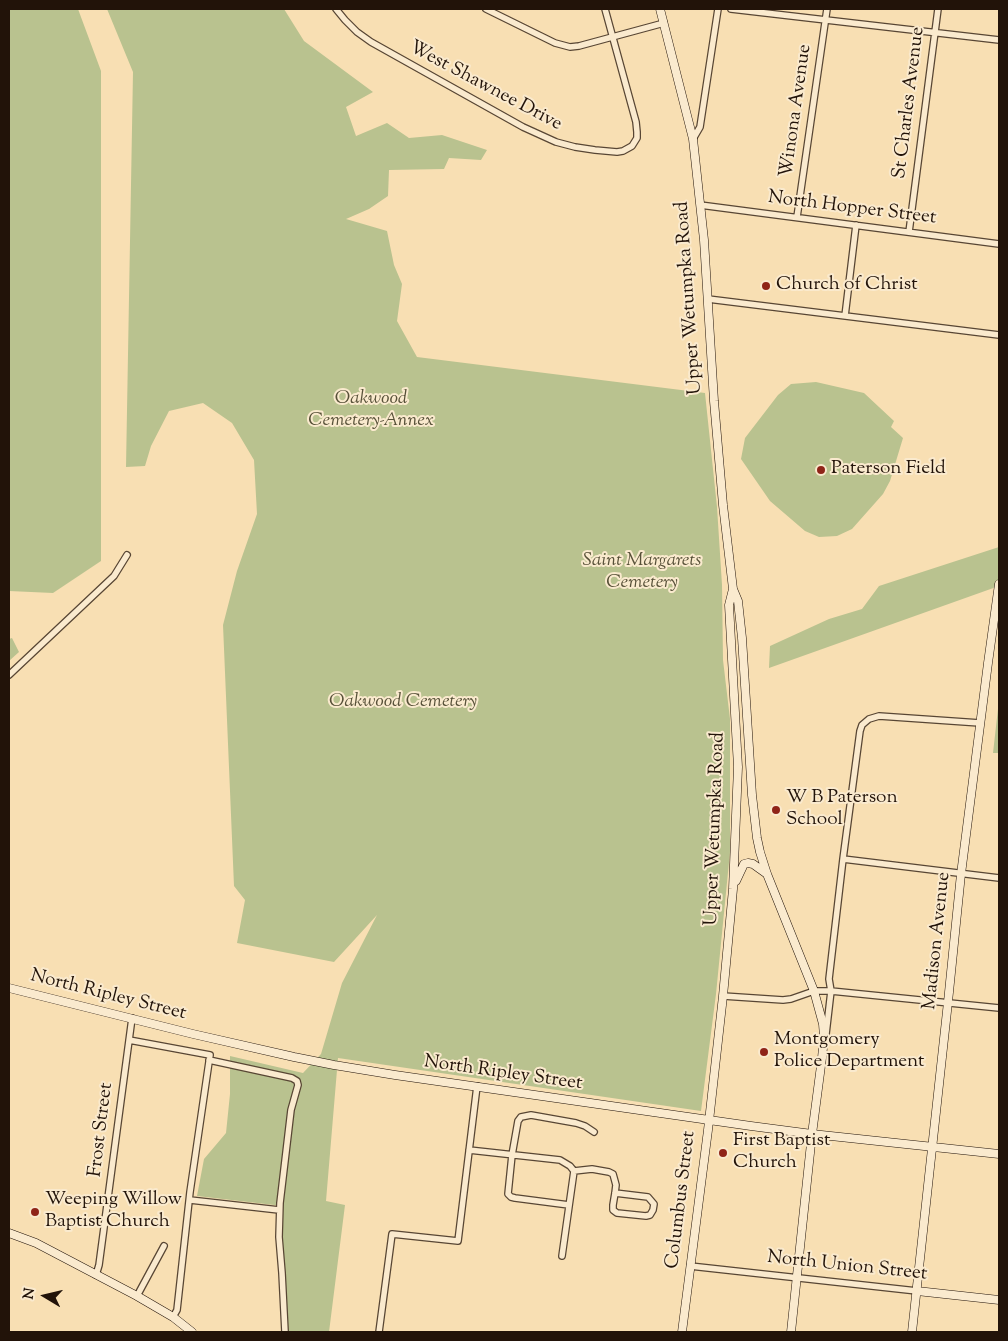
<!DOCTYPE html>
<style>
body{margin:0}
#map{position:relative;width:1008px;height:1341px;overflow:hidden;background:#f8dfb3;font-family:"Sorts Mill Goudy",serif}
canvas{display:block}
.frame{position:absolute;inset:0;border:10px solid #221309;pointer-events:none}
.north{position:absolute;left:20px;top:1271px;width:50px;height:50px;-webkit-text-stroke:4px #faeace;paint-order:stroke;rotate:279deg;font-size:14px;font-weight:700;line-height:20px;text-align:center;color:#221309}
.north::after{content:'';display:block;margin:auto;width:18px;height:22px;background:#221309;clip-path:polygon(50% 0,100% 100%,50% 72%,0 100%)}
</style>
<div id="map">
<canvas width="1008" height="1341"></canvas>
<div class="frame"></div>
<div class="north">N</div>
</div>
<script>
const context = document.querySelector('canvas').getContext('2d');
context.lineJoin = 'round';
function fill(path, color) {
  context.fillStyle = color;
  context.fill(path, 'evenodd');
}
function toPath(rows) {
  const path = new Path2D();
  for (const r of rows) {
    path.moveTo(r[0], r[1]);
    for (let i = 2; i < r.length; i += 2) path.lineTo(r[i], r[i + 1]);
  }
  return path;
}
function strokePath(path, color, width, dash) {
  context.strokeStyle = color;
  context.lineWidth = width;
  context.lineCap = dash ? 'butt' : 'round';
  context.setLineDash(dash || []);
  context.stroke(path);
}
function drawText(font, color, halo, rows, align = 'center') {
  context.font = font + ' "Sorts Mill Goudy",serif';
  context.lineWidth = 4;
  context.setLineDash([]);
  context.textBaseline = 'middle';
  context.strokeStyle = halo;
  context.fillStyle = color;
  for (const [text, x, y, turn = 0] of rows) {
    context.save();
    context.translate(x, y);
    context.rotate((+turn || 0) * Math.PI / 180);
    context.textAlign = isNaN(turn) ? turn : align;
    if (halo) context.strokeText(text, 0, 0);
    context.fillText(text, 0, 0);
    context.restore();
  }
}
const green = toPath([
 [9,9,78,9,101,71,101,561,53,593,9,591],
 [107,9,284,9,304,41,373,92,346,107,356,136,387,123,409,138,442,135,487,150,481,160,449,158,444,169,389,170,388,196,369,209,346,219,387,231,394,265,402,284,397,321,417,357,705,393,717,507,722,585,723,660,730,719,730,852,716,994,701,1111,338,1058,326,1201,345,1205,329,1332,287,1332,283,1252,283,1206,197,1196,204,1159,226,1133,230,1094,230,1056,303,1073,321,1054,342,983,377,915,334,962,237,943,245,900,234,886,223,625,237,571,257,514,254,460,232,423,203,403,169,411,151,446,145,466,126,467,133,72],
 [816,382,864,393,894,421,891,427,903,438,890,481,883,494,852,529,837,536,819,537,805,531,770,501,741,459,745,438,778,395,791,384],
 [999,547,999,586,769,668,770,646,829,619,862,609,879,586],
 [12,638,19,652,9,661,9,639],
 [999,700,999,753,993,753]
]);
const street = toPath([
 [336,9,345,20,357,32,371,42,523,127,556,142,575,147,595,150,617,152,623,151,632,146,637,138,637,132,636,122,605,9],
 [486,9,555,43,570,47,579,46,664,23],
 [731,9,999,40],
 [693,139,700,127,718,9],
 [700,205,999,244],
 [797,217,827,9],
 [909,232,938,9],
 [708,299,999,335],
 [845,316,856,225],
 [9,675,114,576,127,555],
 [843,859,999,878],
 [723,996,783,1000,791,999,814,991,831,991,999,1008],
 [826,1034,831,991,829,979,843,859,860,731,862,725,869,719,879,716,980,723],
 [129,1040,210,1055,190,1192,177,1310,173,1317],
 [209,1060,292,1078,297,1081,298,1085,291,1110,280,1203,279,1237,282,1273,285,1332],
 [469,1150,560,1160,570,1166,574,1171,562,1256],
 [574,1171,592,1169,609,1172,613,1174,616,1185,615,1193,613,1205,613,1210,617,1213,646,1216,650,1215,653,1210,654,1204,648,1197,615,1193],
 [190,1200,279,1210],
 [569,1205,515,1198,511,1197,508,1194,512,1155,518,1121,521,1117,531,1115,576,1123,585,1126,594,1132],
 [690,1266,917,1291],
 [96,1275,99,1265,132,1018],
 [137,1296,164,1246],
 [379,1332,392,1234,458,1241,477,1086]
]);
const secondary = toPath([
 [660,9,693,139,704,240,714,401,723,505,733,589,738,601,742,638,752,795,757,838,760,852,767,874,814,991,823,1024,824,1037,822,1058,812,1134,791,1332],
 [736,881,744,864,748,863,753,864,767,874],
 [9,988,193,1034,294,1057,334,1065,395,1075,751,1126,812,1134,999,1154],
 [9,1233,36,1243,137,1296,173,1317,192,1332],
 [917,1291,999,1300],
 [682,1332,708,1130,723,996,733,889,738,767,729,605,733,589],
 [912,1332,948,1002,961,874,988,663,999,584]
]);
const markers = [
 [766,286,5,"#8f2418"],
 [821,470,5,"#8f2418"],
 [776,810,5,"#8f2418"],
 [764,1052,5,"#8f2418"],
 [723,1153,5,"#8f2418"],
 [35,1212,5,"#8f2418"]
];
const streetNames = [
 ["West Shawnee Drive",485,87,28],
 ["St Charles Avenue",910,103,-83],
 ["Winona Avenue",797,111,-82],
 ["North Hopper Street",852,209,7],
 ["Upper Wetumpka Road",690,298,-94],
 ["Upper Wetumpka Road",716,829,-88],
 ["Madison Avenue",938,941,-84],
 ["North Ripley Street",108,996,14],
 ["North Ripley Street",503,1074,8],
 ["Frost Street",102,1130,-83],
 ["Columbus Street",682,1200,-83],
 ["North Union Street",847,1267,6]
];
const poiNames = [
 ["Church of Christ",776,286],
 ["Paterson Field",831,470],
 ["W B Paterson",786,799],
 ["School",786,821],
 ["Montgomery",774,1041],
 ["Police Department",774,1063],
 ["First Baptist",733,1142],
 ["Church",733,1164],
 ["Weeping Willow",45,1201],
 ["Baptist Church",45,1223]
];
const parkNames = [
 ["Oakwood",371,400],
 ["Cemetery-Annex",371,422],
 ["Saint Margarets",642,562],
 ["Cemetery",642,584],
 ["Oakwood Cemetery",403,703]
];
fill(green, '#b9c28f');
strokePath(street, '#584634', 8);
strokePath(secondary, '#221309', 9);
strokePath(street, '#faeace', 5.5);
strokePath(secondary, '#faeace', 8);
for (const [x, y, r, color] of markers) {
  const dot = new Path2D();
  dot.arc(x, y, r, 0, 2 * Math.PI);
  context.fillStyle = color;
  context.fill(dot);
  strokePath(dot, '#faeace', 2);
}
drawText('19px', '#221309', '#faeace', streetNames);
drawText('19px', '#221309', '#faeace', poiNames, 'left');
drawText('italic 19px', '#575038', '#faeace', parkNames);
</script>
